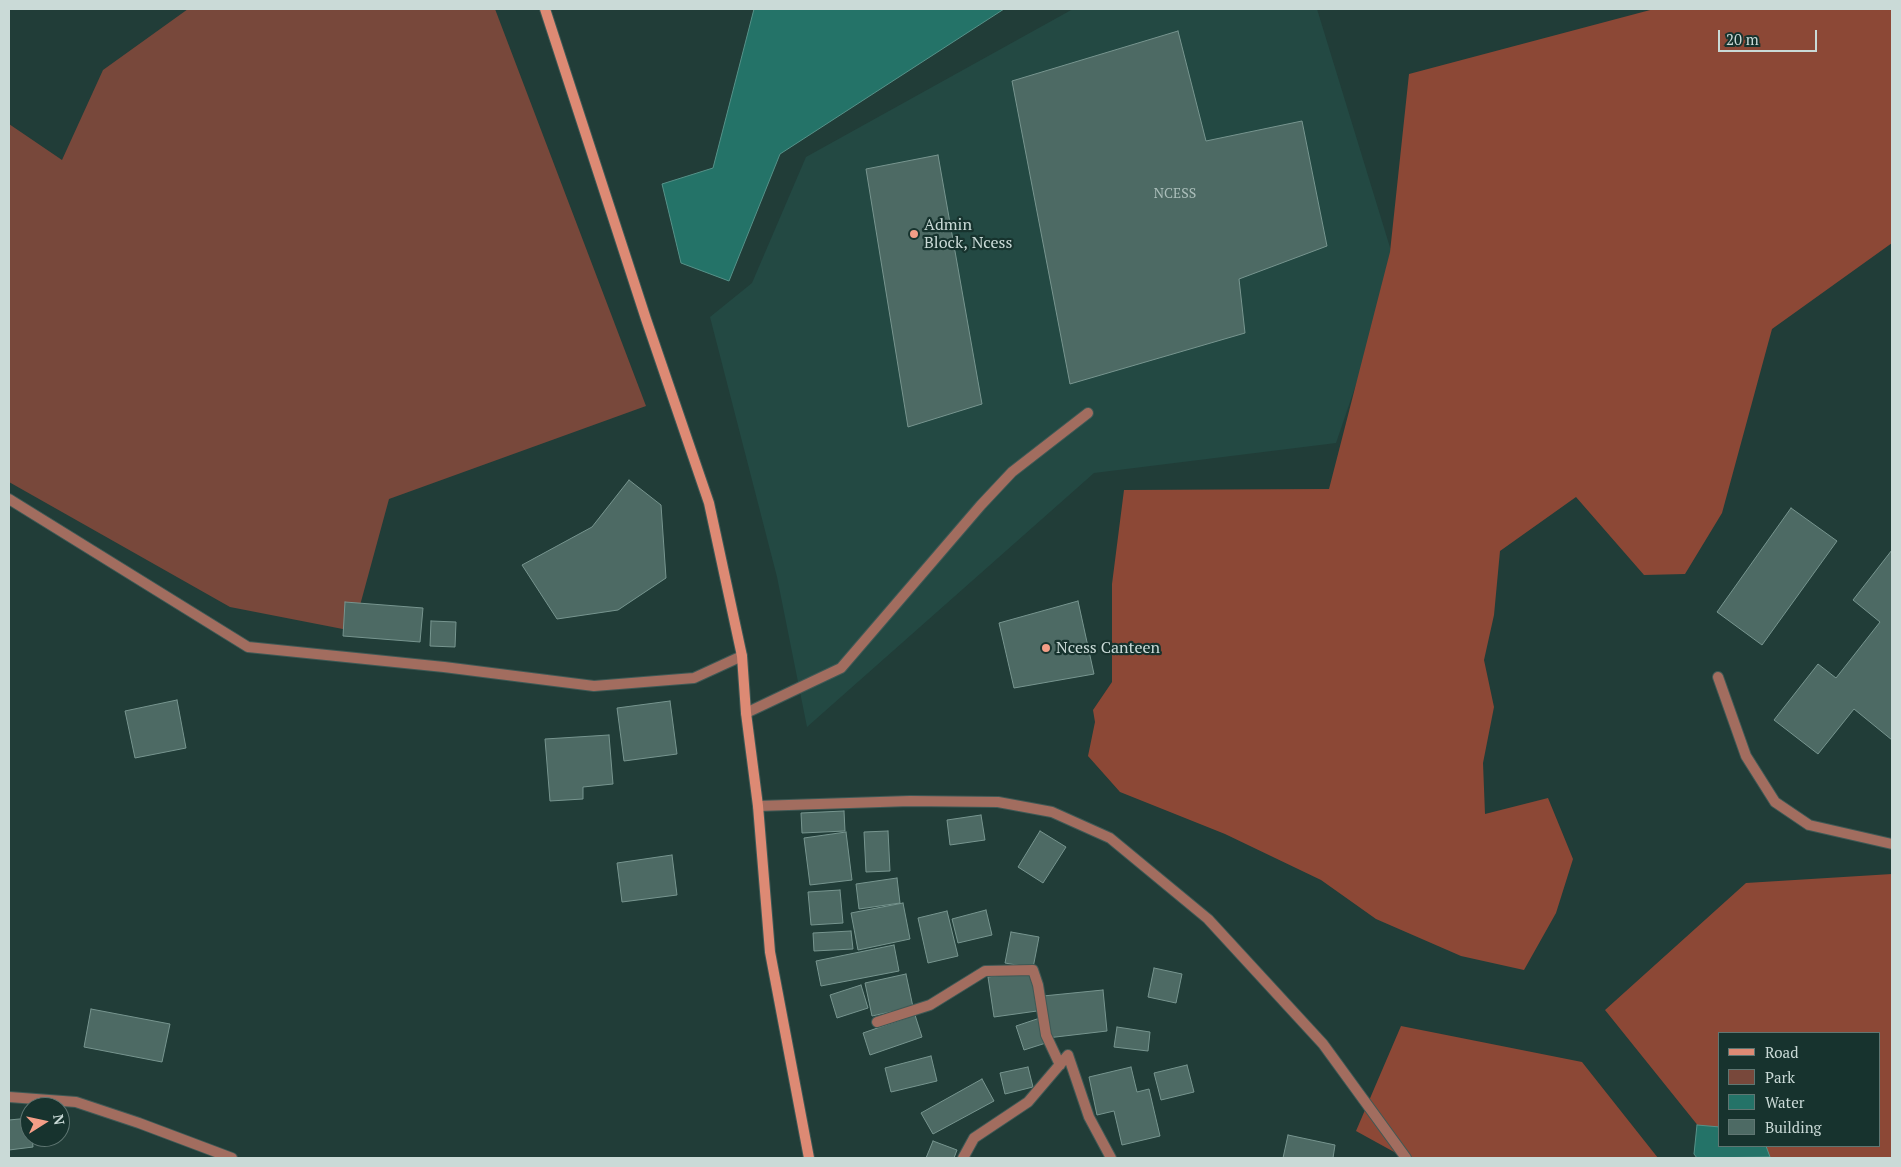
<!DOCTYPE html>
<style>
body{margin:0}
#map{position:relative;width:1901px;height:1167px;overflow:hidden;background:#213d38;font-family:"PT Serif",serif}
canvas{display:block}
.frame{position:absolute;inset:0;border:10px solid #cadad7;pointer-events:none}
.legend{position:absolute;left:1718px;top:1032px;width:162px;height:115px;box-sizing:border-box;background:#17332e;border:1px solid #5f7672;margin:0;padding:6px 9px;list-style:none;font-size:15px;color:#cadad7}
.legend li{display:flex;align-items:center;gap:10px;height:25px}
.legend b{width:25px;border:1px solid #5f7672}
.north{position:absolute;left:20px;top:1097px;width:50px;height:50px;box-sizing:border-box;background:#17332e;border:1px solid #5f7672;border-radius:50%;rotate:80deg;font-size:14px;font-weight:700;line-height:20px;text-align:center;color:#cadad7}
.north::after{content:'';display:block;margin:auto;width:18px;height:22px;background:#f49e87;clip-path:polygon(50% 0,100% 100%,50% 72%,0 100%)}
.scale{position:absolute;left:1718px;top:30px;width:99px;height:22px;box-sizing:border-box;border:2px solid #cadad7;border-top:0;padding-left:6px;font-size:15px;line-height:18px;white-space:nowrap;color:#cadad7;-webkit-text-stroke:4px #17332e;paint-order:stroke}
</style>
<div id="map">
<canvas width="1901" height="1167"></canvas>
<div class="frame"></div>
<ul class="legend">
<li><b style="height:6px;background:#dd8a74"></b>Road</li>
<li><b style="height:14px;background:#78483b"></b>Park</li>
<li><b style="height:14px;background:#247368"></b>Water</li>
<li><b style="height:14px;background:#4d6a64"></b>Building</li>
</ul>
<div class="north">N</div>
<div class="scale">20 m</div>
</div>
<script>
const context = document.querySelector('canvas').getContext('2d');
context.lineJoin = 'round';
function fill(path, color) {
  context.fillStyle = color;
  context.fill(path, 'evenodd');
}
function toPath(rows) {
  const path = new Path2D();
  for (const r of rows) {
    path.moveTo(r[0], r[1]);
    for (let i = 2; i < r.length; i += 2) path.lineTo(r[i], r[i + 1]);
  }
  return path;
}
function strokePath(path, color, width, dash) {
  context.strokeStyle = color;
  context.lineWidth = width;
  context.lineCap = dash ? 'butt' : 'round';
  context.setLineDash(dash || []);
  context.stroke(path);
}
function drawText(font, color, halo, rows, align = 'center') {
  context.font = font + ' "PT Serif",serif';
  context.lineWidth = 4.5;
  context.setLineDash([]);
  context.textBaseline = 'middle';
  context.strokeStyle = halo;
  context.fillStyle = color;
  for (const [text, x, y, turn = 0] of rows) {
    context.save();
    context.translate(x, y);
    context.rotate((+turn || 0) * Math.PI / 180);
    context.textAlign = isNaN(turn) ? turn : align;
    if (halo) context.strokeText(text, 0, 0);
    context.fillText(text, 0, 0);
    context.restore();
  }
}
const built = toPath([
 [1073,9,1317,9,1396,267,1336,443,1094,473,807,727,777,577,710,317,752,283,806,157]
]);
const green = toPath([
 [188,9,495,9,646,406,389,499,353,631,230,607,9,482,9,124,62,160,103,70]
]);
const forest = toPath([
 [1654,9,1892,9,1892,243,1772,329,1722,513,1685,574,1644,575,1576,497,1500,551,1494,615,1484,660,1494,707,1483,763,1485,814,1548,798,1573,859,1556,913,1524,970,1461,956,1376,919,1321,880,1225,834,1120,792,1088,756,1095,722,1093,710,1112,682,1112,584,1124,490,1329,489,1390,252,1409,74],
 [1892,874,1892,1158,1724,1158,1605,1010,1746,883],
 [1720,1033,1880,1033,1880,1146,1720,1146],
 [1401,1026,1582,1062,1658,1158,1405,1158,1356,1131]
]);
const water = toPath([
 [754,9,1004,9,780,154,729,281,681,263,662,184,713,168,754,9],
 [1697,1125,1720,1127,1720,1146,1766,1146,1770,1157,1697,1158,1694,1154,1697,1125]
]);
const building = toPath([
 [1178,31,1206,141,1302,121,1327,246,1239,279,1245,333,1070,384,1012,81,1178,31],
 [938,155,982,404,908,427,866,169,938,155],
 [629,480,661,505,666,578,618,610,557,619,522,565,592,527,629,480],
 [1791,508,1837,541,1762,645,1717,612,1791,508],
 [1892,550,1892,740,1854,709,1818,754,1774,720,1818,664,1836,678,1880,622,1853,600,1892,550],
 [1078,601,1094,674,1014,688,999,623,1078,601],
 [345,602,423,608,420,642,343,636,345,602],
 [431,621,456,622,455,647,430,646,431,621],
 [177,700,186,748,135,758,125,711,177,700],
 [670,701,677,754,624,761,617,708,670,701],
 [609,735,613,784,583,787,583,799,550,801,545,739,609,735],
 [844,811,845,831,802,833,801,813,844,811],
 [981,815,985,840,950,845,947,820,981,815],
 [888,831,890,871,866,872,864,832,888,831],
 [1040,831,1066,847,1043,883,1018,867,1040,831],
 [846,832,852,880,810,885,804,838,846,832],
 [672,855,677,895,622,902,617,863,672,855],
 [897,878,900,903,859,909,856,884,897,878],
 [840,890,843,923,811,925,808,892,840,890],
 [903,903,910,939,858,950,851,913,903,903],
 [986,910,992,935,958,943,952,919,986,910],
 [947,911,958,956,928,963,918,918,947,911],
 [851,931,853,949,814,951,813,933,851,931],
 [1011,932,1039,937,1033,968,1005,963,1011,932],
 [894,945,899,971,821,986,816,961,894,945],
 [1154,968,1182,974,1176,1003,1148,997,1154,968],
 [1031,971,1037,1011,994,1017,988,977,1031,971],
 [906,974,913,1007,872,1016,865,983,906,974],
 [861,985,868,1008,837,1018,830,995,861,985],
 [1103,990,1107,1031,1047,1038,1043,996,1103,990],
 [91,1009,170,1024,162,1062,84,1047,91,1009],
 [915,1015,922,1037,870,1055,863,1033,915,1015],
 [1040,1018,1049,1042,1024,1050,1016,1026,1040,1018],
 [1117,1027,1150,1032,1148,1051,1114,1047,1117,1027],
 [931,1056,937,1081,891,1092,885,1068,931,1056],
 [1187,1065,1194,1092,1161,1100,1154,1073,1187,1065],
 [1028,1067,1033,1087,1005,1094,1000,1073,1028,1067],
 [1131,1067,1137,1092,1149,1089,1160,1136,1122,1145,1114,1111,1097,1115,1089,1077,1131,1067],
 [982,1079,994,1101,933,1134,921,1113,982,1079],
 [30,1118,30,1137,32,1137,33,1147,9,1150,9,1120,30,1118],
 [1288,1135,1335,1145,1333,1158,1283,1158,1288,1135],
 [933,1141,957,1150,954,1158,926,1158,933,1141]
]);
const service = toPath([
 [9,499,248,647,444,667,594,686,694,678,742,656],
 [1718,677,1746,756,1775,802,1809,825,1892,844],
 [746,713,841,668,981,505,1012,472,1088,413],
 [9,1097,76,1102,139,1123,232,1158]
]);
const minor = toPath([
 [758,806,910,801,998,802,1052,812,1110,838,1208,919,1323,1044,1406,1158],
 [877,1022,930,1005,985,971,1033,970,1038,985,1046,1035,1060,1065],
 [963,1158,974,1138,1028,1102,1068,1055,1089,1117,1111,1158]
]);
const secondary = toPath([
 [545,9,646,319,709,503,742,656,746,713,758,806,770,952,809,1158]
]);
const markers = [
 [914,234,5,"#f49e87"],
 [1046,648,5,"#f49e87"]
];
const numberNames = [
 ["NCESS",1175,194]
];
const poiNames = [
 ["Admin",924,225],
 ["Block, Ncess",924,243],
 ["Ncess Canteen",1056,648]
];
fill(built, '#234943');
fill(green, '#78483b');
fill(forest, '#8c4836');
fill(water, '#247368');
strokePath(water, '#569289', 1);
fill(building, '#4d6a64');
strokePath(building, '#77958f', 1);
strokePath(service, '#3f5955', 12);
strokePath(minor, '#3f5955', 12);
strokePath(secondary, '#3f5955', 12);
strokePath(service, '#a26d5f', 10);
strokePath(minor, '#a26d5f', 10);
strokePath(secondary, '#dd8a74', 10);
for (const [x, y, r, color] of markers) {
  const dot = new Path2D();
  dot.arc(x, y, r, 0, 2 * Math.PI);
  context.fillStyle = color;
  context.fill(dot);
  strokePath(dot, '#17332e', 2);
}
drawText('14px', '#abbeba', null, numberNames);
drawText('16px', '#cadad7', '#17332e', poiNames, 'left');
</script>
